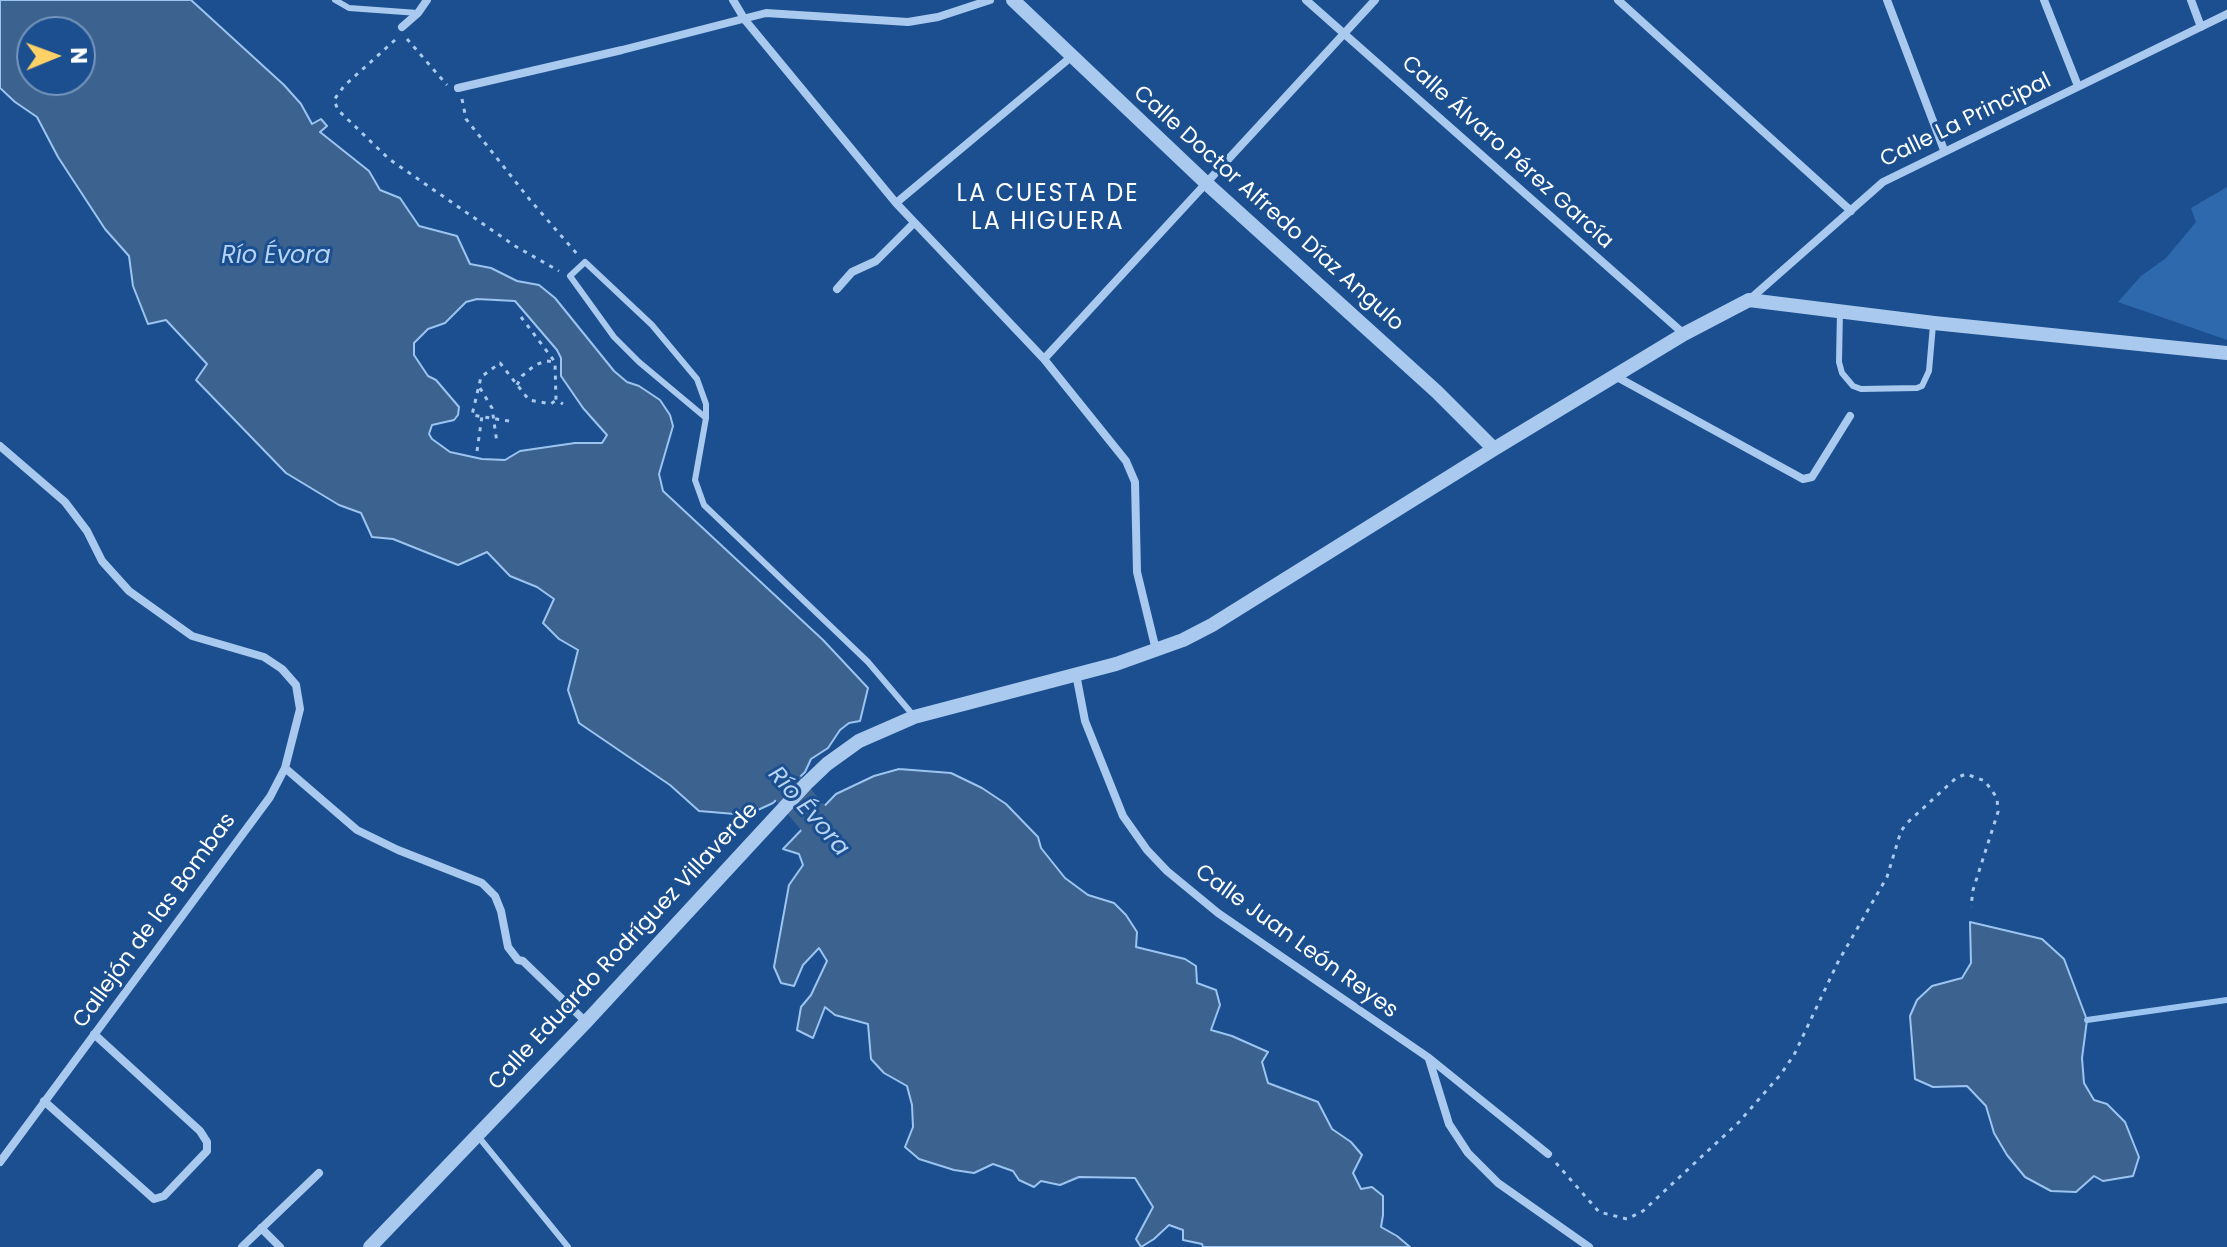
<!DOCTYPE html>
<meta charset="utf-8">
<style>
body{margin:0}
#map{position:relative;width:2227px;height:1247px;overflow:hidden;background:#1b4f8f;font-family:Poppins,sans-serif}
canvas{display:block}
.north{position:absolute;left:16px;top:16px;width:80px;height:80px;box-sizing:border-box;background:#1b4f8f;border:2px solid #7695bc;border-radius:50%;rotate:89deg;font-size:22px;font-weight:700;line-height:32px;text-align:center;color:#fff}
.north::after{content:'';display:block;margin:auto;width:28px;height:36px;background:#ffd166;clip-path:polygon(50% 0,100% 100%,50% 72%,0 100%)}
</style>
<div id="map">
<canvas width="2227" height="1247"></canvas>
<div class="north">N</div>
</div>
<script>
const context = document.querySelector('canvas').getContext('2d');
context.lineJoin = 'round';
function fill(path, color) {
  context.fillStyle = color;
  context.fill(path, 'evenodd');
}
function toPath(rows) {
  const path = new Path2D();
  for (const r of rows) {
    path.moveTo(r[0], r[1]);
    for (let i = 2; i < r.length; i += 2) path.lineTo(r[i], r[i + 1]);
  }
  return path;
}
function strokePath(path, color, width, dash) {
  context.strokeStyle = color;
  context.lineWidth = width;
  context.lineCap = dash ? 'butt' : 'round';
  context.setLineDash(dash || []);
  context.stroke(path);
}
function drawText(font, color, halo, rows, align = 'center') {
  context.font = font + ' Poppins,sans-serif';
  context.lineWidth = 6;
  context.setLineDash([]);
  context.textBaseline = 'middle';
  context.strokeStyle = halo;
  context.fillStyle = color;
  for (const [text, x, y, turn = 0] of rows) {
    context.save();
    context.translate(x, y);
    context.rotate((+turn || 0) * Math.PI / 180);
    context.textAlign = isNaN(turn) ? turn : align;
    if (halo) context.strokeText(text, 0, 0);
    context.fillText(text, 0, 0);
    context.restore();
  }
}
const green = toPath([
 [2227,187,2227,340,2118,302,2141,276,2166,258,2196,222,2191,208]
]);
const water = toPath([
 [0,0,191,0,284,85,301,104,312,124,321,119,327,126,320,132,369,171,380,190,400,198,419,226,457,236,470,264,491,268,517,281,539,285,555,298,614,371,627,382,639,386,660,400,670,415,673,426,659,474,663,491,823,640,868,688,860,721,849,723,840,730,828,748,811,759,805,772,773,803,747,815,699,811,670,785,579,723,568,690,578,650,559,639,543,623,554,599,537,587,510,576,487,552,458,565,393,539,372,537,361,513,339,505,286,473,196,380,207,364,166,320,148,324,133,286,129,256,105,229,58,157,37,117,15,102,0,88,0,0],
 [80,32,80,80,32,80,32,32,80,32],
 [477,299,515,301,557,350,561,358,561,376,583,408,607,435,602,443,575,443,520,451,505,460,482,459,450,452,432,439,429,434,432,425,454,420,458,415,459,407,436,380,428,376,414,355,414,343,428,329,445,323,466,302,477,299],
 [899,769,951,773,982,788,1006,804,1038,837,1041,848,1065,878,1088,895,1114,903,1126,915,1137,932,1136,947,1185,959,1196,966,1197,983,1216,990,1220,1005,1211,1030,1232,1036,1268,1052,1262,1062,1268,1083,1318,1102,1332,1129,1351,1142,1362,1155,1353,1173,1361,1189,1372,1187,1383,1196,1383,1215,1381,1227,1397,1236,1410,1247,1203,1247,1202,1244,1183,1240,1183,1230,1169,1225,1154,1239,1141,1247,1136,1239,1153,1207,1135,1178,1079,1177,1060,1185,1041,1181,1034,1187,1019,1180,1013,1171,993,1164,974,1173,954,1170,919,1159,905,1147,913,1127,912,1105,907,1086,884,1073,871,1059,868,1024,835,1015,825,1007,813,1038,797,1030,801,1007,811,995,827,961,819,948,803,965,794,986,781,983,774,967,789,885,803,865,799,854,783,849,836,794,874,776,899,769],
 [1970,922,2042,939,2064,959,2087,1020,2082,1058,2084,1083,2094,1100,2107,1104,2125,1122,2139,1157,2133,1176,2103,1181,2094,1176,2076,1192,2051,1191,2025,1177,2007,1155,1994,1133,1986,1106,1967,1086,1933,1087,1915,1079,1910,1016,1917,1000,1932,986,1962,978,1971,963,1970,922]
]);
const stream = toPath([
 [2087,1020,2227,1000]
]);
const river = toPath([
 [770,767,842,852]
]);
const path = toPath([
 [407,39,447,85],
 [395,40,344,86,334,100,338,110,389,159,515,246,559,271],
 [462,99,466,119,530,200,578,255],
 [521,317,555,362,556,400,563,404],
 [517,385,522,376,535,365,546,361,555,362],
 [480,388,492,408,497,443],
 [509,421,472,415,481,377,500,363,529,400,551,404,556,400],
 [477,451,482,416],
 [1556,1163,1599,1212,1627,1219,1643,1211,1739,1122,1781,1074,1794,1055,1838,962,1887,877,1901,831,1907,823,1956,778,1966,774,1985,781,1997,798,1998,812,1973,890,1971,907]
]);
const service = toPath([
 [335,0,349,8,418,13],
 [1840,311,1839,362,1842,373,1853,386,1861,389,1917,388,1922,386,1929,371,1933,325],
 [706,418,639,362,614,337,570,276,585,262,652,325,697,379,706,404,706,418,695,480,704,505,868,662,913,715],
 [477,1135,568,1247]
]);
const minor = toPath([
 [733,0,745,20,896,203,1044,359,1126,461,1135,482,1137,572,1156,650],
 [1306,0,1684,334],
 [1618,0,1851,211],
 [1887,0,1944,150],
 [2044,0,2078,86],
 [2191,0,2201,27],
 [402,27,418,13,427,0],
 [458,88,622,50,766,13,908,22,938,17,990,0],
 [896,203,1071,57],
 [837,289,852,272,876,261,914,223],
 [1749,300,1883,182,2227,14],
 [1044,359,1375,0],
 [1617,377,1803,479,1812,477,1850,416],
 [0,446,65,502,87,531,102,561,129,591,192,636,264,657,282,669,296,685,300,709,285,768,270,797,0,1162],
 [1076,674,1085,721,1123,816,1147,850,1167,871,1218,913,1429,1058,1548,1154],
 [285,768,357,830,398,850,482,883,495,896,501,911,508,947,518,960,523,961,586,1022],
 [1429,1059,1449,1124,1468,1153,1498,1183,1589,1247],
 [44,1101,154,1199,164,1196,207,1151,207,1142,200,1131,94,1034],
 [261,1228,280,1247],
 [242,1247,319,1173]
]);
const tertiary = toPath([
 [1013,0,1206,183,1437,392,1494,449],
 [370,1247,586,1022,806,784,827,764,859,741,914,717,1116,664,1183,640,1212,625,1494,449,1684,334,1749,300,1934,323,2227,353]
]);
const streetNames = [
 ["Calle La Principal",1966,121,-26],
 ["Calle Álvaro Pérez García",1507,153,42],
 ["Calle Doctor Alfredo Díaz Angulo",1268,209,42],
 ["Callejón de las Bombas",155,921,-54],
 ["Calle Juan León Reyes",1296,942,36],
 ["Calle Eduardo Rodríguez Villaverde",624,947,-47]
];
const neighbourhoodNames = [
 ["LA CUESTA DE",1048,195],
 ["LA HIGUERA",1048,223]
];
const waterNames = [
 ["Río Évora",276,257],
 ["Río Évora",808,812,49]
];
fill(green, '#2e69ad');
fill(water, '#3c6290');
strokePath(water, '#9cc4f0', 2);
strokePath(stream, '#9cc4f0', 6);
strokePath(river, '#3c6290', 34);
strokePath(path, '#a9c9ee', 3, [4, 6]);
strokePath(service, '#a9c9ee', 6);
strokePath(minor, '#a9c9ee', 8);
strokePath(tertiary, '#a9c9ee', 14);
drawText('22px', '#fff', '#1b4f8f', streetNames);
context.letterSpacing = '2px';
drawText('24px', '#fff', '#1b4f8f', neighbourhoodNames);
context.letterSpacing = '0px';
drawText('italic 24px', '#b5d3f5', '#1b4f8f', waterNames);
</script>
